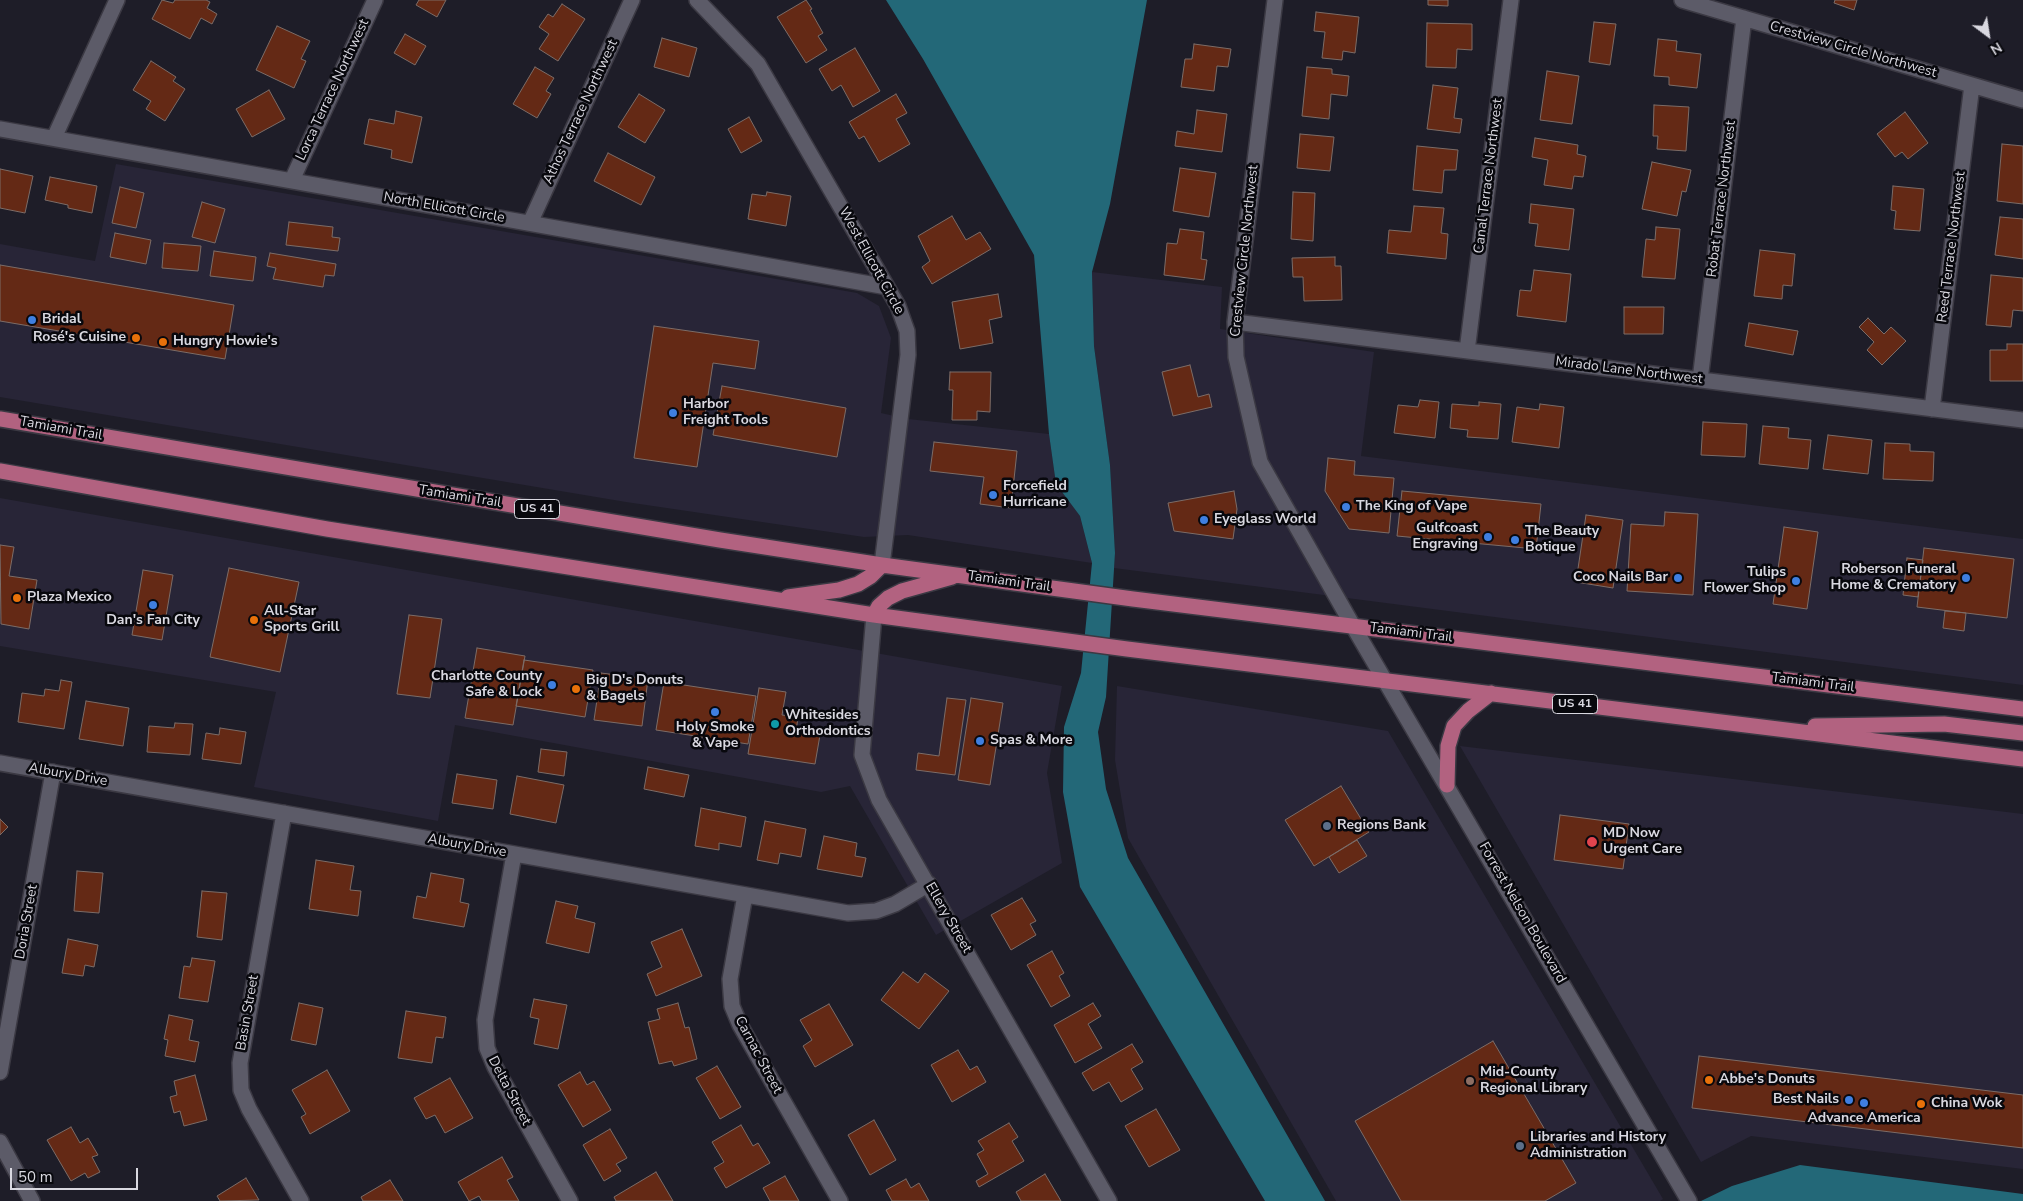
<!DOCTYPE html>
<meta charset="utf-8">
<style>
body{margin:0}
#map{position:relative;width:2023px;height:1201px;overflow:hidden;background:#1e1d28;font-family:"Nunito Sans",sans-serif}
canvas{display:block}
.north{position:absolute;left:1963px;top:10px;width:50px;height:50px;-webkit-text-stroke:4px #08080d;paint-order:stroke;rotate:149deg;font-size:14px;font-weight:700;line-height:20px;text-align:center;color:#d9d8e0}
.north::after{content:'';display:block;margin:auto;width:18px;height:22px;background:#d9d8e0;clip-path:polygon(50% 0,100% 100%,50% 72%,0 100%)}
.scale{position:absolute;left:10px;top:1168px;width:128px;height:22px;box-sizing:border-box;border:2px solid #d9d8e0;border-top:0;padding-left:6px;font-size:15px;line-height:18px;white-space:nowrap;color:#d9d8e0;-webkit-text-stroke:4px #08080d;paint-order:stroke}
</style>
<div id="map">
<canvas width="2023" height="1201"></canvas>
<div class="north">N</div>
<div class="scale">50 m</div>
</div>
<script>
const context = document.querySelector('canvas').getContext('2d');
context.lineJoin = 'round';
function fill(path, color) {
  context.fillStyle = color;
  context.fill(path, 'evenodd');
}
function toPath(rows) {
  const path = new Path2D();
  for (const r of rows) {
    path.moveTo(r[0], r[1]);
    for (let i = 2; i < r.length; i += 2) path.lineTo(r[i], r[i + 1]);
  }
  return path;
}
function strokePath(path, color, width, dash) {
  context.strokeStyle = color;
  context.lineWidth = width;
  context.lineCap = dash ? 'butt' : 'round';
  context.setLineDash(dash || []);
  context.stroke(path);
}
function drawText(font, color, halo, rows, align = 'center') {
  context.font = font + ' "Nunito Sans",sans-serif';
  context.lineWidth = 5;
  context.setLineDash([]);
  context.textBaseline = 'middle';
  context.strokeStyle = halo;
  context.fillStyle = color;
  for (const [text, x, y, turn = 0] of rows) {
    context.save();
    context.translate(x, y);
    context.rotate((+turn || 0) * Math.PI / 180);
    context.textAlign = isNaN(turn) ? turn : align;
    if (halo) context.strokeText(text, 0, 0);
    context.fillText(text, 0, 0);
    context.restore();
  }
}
const built = toPath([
 [116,164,857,293,879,306,891,338,881,413,908,419,1049,434,1056,484,1080,516,1092,563,908,535,864,537,626,502,0,397,0,244,95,261],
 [1092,272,1222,287,1220,329,1374,352,1361,456,2023,539,2023,685,1114,568,1115,553,1110,465,1094,346],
 [0,498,1062,686,1047,773,1062,863,936,935,850,786,821,792,455,725,438,821,254,787,276,692,0,646],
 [1117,686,1388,731,1663,1199,1660,1201,1336,1201,1128,838,1115,760],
 [1460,746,2023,814,2023,1169,1751,1136,1701,1162]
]);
const water = toPath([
 [886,0,1147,0,1110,204,1092,272,1094,346,1110,465,1115,553,1106,697,1098,732,1106,789,1128,858,1325,1201,1265,1201,1080,887,1063,792,1064,727,1081,673,1092,563,1080,516,1056,484,1049,434,1034,255,923,59],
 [1800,1165,2023,1194,2023,1201,1701,1201,1732,1186]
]);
const building = toPath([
 [162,0,173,3,175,0,206,0,210,2,207,8,217,14,212,24,201,18,190,39,152,19,162,0],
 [419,0,446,0,437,17,416,5,419,0],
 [806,0,812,9,810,10,823,33,818,36,827,50,806,63,777,17,806,0],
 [1428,0,1448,0,1448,6,1428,5,1428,0],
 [1835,0,1857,0,1854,10,1834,3,1835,0],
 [562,4,585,19,558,61,539,49,549,34,539,27,548,14,553,17,562,4],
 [1316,12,1359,17,1355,53,1343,51,1342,60,1322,58,1325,32,1314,31,1316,12],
 [1594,22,1616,24,1610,65,1589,62,1594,22],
 [1427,23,1472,24,1472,50,1457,49,1456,68,1426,67,1427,23],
 [277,26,310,41,301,59,306,61,294,88,256,70,277,26],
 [405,34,426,46,415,65,394,53,405,34],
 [662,38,697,48,689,77,654,67,662,38],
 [1658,39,1677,41,1676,51,1701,54,1697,88,1669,85,1669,77,1654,76,1658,39],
 [1194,44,1231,49,1228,67,1217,66,1214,91,1181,87,1185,59,1192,59,1194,44],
 [855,48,880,91,853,107,841,85,832,91,819,69,855,48],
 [151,61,176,77,173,81,185,89,165,121,146,109,151,101,133,90,151,61],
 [535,67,554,78,546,91,551,94,537,118,513,104,535,67],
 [1307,67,1332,69,1332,74,1349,76,1347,96,1331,94,1329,119,1302,116,1307,67],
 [1547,71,1579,76,1572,124,1540,120,1547,71],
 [1433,85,1458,88,1454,118,1462,119,1460,133,1427,129,1433,85],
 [269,90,285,119,252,137,236,109,269,90],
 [639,94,665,110,645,143,618,127,639,94],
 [896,94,907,113,896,119,910,144,879,162,864,136,859,139,849,122,896,94],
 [1654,105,1689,107,1686,151,1657,149,1658,136,1653,136,1654,105],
 [1197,110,1227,114,1222,152,1175,146,1177,131,1194,134,1197,110],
 [396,111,422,117,412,163,391,158,392,150,364,144,369,119,394,124,396,111],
 [1905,112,1928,143,1908,159,1902,152,1895,157,1877,134,1905,112],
 [749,117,762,141,741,153,728,129,749,117],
 [1300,134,1334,137,1330,171,1297,168,1300,134],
 [1535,138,1578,145,1577,154,1586,156,1583,177,1574,176,1572,189,1544,185,1548,160,1532,157,1535,138],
 [2002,144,2023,146,2023,204,1997,201,2002,144],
 [1417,146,1458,150,1456,170,1444,170,1442,193,1413,190,1417,146],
 [608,153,655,177,641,205,594,181,608,153],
 [1652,162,1691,170,1686,192,1682,191,1677,216,1642,209,1652,162],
 [1180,168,1216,173,1209,217,1173,211,1180,168],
 [0,169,33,176,25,213,0,208,0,169],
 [50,177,97,186,92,213,68,208,68,205,45,200,50,177],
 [1893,186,1924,189,1920,231,1894,229,1896,211,1891,210,1893,186],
 [120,187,144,193,136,228,112,223,120,187],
 [767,192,791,196,786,226,748,219,752,194,766,196,767,192],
 [1293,192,1315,193,1313,241,1291,239,1293,192],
 [202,202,225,209,215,243,192,237,202,202],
 [1531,204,1574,209,1569,250,1535,246,1538,224,1529,223,1531,204],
 [1414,206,1444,208,1441,233,1448,234,1446,259,1387,253,1389,230,1411,232,1414,206],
 [952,216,966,240,980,232,991,249,932,284,922,267,930,261,918,236,952,216],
 [2000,217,2023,219,2023,259,1995,255,2000,217],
 [289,222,333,227,332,237,340,238,338,251,286,245,289,222],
 [1656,227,1680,229,1675,279,1642,277,1646,239,1655,240,1656,227],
 [1180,229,1204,232,1201,259,1207,260,1204,280,1164,275,1167,243,1177,244,1180,229],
 [115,233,151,240,146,264,110,257,115,233],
 [164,243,201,246,198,271,162,268,164,243],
 [1760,250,1795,254,1792,286,1783,285,1782,299,1754,296,1760,250],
 [214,251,256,257,253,281,210,276,214,251],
 [270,253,336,264,334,276,325,275,323,287,273,279,276,268,267,266,270,253],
 [1335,257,1335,266,1341,266,1342,300,1304,301,1303,277,1293,277,1292,258,1335,257],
 [0,265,234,305,225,359,0,321,0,265],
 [1534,270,1571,274,1566,322,1517,316,1520,290,1531,291,1534,270],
 [1991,275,2023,278,2023,311,2013,310,2011,327,1986,325,1991,275],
 [998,294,1002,317,989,320,993,343,960,349,952,302,998,294],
 [1624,307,1664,307,1663,334,1624,334,1624,307],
 [1868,318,1884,334,1891,327,1906,341,1882,365,1867,350,1874,342,1859,327,1868,318],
 [1749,323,1798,331,1793,355,1745,346,1749,323],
 [654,326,759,341,755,369,713,363,697,467,634,458,654,326],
 [2007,344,2023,344,2023,381,1990,381,1990,350,2007,350,2007,344],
 [1190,365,1198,397,1209,394,1212,407,1173,416,1162,372,1190,365],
 [950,372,991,372,990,412,977,411,977,420,952,420,953,390,949,390,950,372],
 [722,386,846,408,837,457,713,435,722,386],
 [1420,400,1439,402,1435,438,1394,433,1398,405,1418,407,1420,400],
 [1479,402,1501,404,1498,439,1467,437,1468,430,1450,428,1452,404,1479,406,1479,402],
 [1540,404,1564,407,1559,448,1512,442,1517,407,1539,410,1540,404],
 [1703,422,1747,424,1745,457,1701,455,1703,422],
 [1763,426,1789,428,1788,438,1811,440,1808,469,1759,464,1763,426],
 [1828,435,1872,440,1868,474,1823,469,1828,435],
 [934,442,1017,451,1011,508,980,504,984,477,930,471,934,442],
 [1885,443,1910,444,1910,451,1934,452,1933,481,1883,479,1885,443],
 [1328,458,1355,461,1354,475,1394,478,1389,533,1349,529,1325,491,1328,458],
 [1234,491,1237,509,1233,539,1174,531,1168,503,1234,491],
 [1402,491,1541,504,1536,549,1397,536,1402,491],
 [1665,512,1698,514,1693,595,1627,591,1631,524,1664,526,1665,512],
 [1586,515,1623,520,1613,588,1576,582,1586,515],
 [1784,527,1818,532,1807,609,1773,604,1784,527],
 [0,545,14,547,9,576,37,580,29,629,1,624,0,545],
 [1924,548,2014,559,2007,618,1917,607,1924,548],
 [1907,558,1923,560,1918,597,1903,595,1907,558],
 [229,568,299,582,280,672,210,657,229,568],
 [143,570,173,575,162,640,132,635,143,570],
 [1945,611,1966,613,1964,631,1943,628,1945,611],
 [409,615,442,619,430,698,397,694,409,615],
 [477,648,525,656,513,725,465,718,477,648],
 [524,660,593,670,585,717,516,706,524,660],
 [601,673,648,679,642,726,594,720,601,673],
 [61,680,72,682,64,729,18,722,22,693,44,696,45,689,59,691,61,680],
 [664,682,756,696,748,744,656,730,664,682],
 [759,688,786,692,782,715,798,717,796,732,820,735,815,764,748,754,759,688],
 [947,698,966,700,955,775,916,770,918,753,939,756,947,698],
 [971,698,1003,703,990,785,958,780,971,698],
 [86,701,129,708,123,746,79,739,86,701],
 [175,723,193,724,190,755,147,752,149,726,174,728,175,723],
 [220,728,246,732,241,764,202,759,206,733,219,735,220,728],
 [541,749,567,752,564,776,538,772,541,749],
 [648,767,689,775,684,797,644,789,648,767],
 [457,774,497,780,493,809,452,803,457,774],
 [517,776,564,785,556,823,510,814,517,776],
 [1341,786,1369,832,1314,866,1285,820,1341,786],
 [701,808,746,817,741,847,719,843,719,850,695,846,701,808],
 [1560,815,1629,824,1623,869,1554,860,1560,815],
 [0,819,8,827,0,835,0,819],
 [765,821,806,829,801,857,780,853,778,864,757,860,765,821],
 [824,836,857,843,855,856,866,858,862,877,817,869,824,836],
 [1357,840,1367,856,1339,873,1329,857,1357,840],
 [316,860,354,866,350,890,361,891,358,916,309,909,316,860],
 [77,871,103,873,99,913,74,911,77,871],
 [431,873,464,879,460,902,469,904,464,927,413,918,417,896,426,898,431,873],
 [202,891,227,893,222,940,197,937,202,891],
 [1022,898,1036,921,1030,924,1036,935,1011,950,991,915,1022,898],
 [556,901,578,906,575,918,595,923,589,953,546,943,556,901],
 [682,929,702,976,656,996,647,974,662,967,651,942,682,929],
 [68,939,98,945,94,967,85,965,83,976,62,973,68,939],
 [1052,951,1064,973,1059,976,1070,996,1051,1007,1027,965,1052,951],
 [192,958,215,961,208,1002,179,998,184,966,190,967,192,958],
 [903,972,918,983,925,973,949,991,919,1029,881,1000,903,972],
 [534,999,567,1005,558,1049,534,1044,539,1019,530,1017,534,999],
 [299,1003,323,1008,316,1045,291,1040,299,1003],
 [678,1003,685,1028,689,1027,697,1059,674,1066,672,1061,659,1064,648,1022,660,1019,657,1009,678,1003],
 [1093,1003,1101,1016,1088,1024,1102,1048,1075,1063,1054,1025,1093,1003],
 [829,1004,853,1045,815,1067,803,1046,812,1040,800,1020,829,1004],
 [406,1011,446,1017,443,1038,436,1037,432,1063,398,1058,406,1011],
 [169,1015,193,1020,189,1040,199,1042,195,1062,165,1056,168,1040,164,1039,169,1015],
 [1493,1041,1576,1183,1545,1201,1401,1201,1355,1121,1493,1041],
 [1132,1044,1143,1062,1131,1069,1143,1089,1121,1102,1109,1082,1093,1091,1082,1073,1132,1044],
 [958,1050,970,1070,977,1066,986,1082,952,1102,931,1065,958,1050],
 [1699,1056,2023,1095,2023,1148,1692,1108,1699,1056],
 [717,1066,741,1107,720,1119,696,1078,717,1066],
 [327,1070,350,1111,310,1134,301,1117,306,1114,292,1090,327,1070],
 [580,1072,587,1085,594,1081,611,1110,583,1127,558,1085,580,1072],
 [195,1075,207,1120,184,1126,180,1111,174,1113,170,1097,177,1095,174,1081,195,1075],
 [450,1078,473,1118,445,1133,435,1115,426,1119,414,1098,450,1078],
 [1156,1109,1180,1150,1149,1167,1125,1126,1156,1109],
 [874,1120,896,1160,870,1175,848,1135,874,1120],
 [1009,1123,1018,1137,1012,1141,1024,1161,979,1187,976,1181,988,1174,977,1154,984,1150,978,1141,1009,1123],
 [741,1125,753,1146,758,1143,770,1163,726,1188,714,1168,724,1162,712,1142,741,1125],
 [71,1127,80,1143,88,1138,98,1155,92,1157,100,1172,88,1178,85,1173,71,1181,47,1140,71,1127],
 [610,1129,627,1158,616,1164,621,1171,604,1181,583,1145,610,1129],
 [502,1157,513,1177,507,1180,519,1201,482,1201,479,1196,469,1201,458,1182,502,1157],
 [656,1172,673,1201,616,1201,614,1197,656,1172],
 [1045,1174,1061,1201,1021,1201,1016,1192,1045,1174],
 [785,1176,799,1201,770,1201,763,1188,785,1176],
 [246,1178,259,1200,220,1201,217,1196,246,1178],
 [906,1179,911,1188,919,1183,929,1201,892,1201,886,1190,906,1179],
 [390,1180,403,1201,363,1201,361,1197,390,1180]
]);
const minor = toPath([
 [697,0,758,64,887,287,898,306,907,331,908,355,882,565],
 [1275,0,1235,322,1236,357,1260,462,1353,626],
 [1682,0,2023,100],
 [0,129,887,287],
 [54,138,117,0],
 [292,180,375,0],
 [530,223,632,0],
 [1235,322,2023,420],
 [1467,351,1511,0],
 [1700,380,1744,18],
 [1932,409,1972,85],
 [874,615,862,755,879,800,1109,1201],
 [0,763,848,913,876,911,895,904,929,884],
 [284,813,240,1063,241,1090,249,1109,301,1201],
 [514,854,485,1020,487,1048,495,1067,570,1201],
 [745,895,730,979,732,1006,740,1025,840,1201],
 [0,1072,53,772],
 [0,1142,32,1201]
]);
const tertiary = toPath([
 [1353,626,1689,1201]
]);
const primary = toPath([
 [0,419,720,540,882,565,1133,599,2023,709],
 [0,471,327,529,874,615,1127,649,2023,759],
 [788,597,839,590,858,584,871,576,882,565],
 [874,615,879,606,888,598,902,591,952,577],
 [1815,726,1944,724,2023,733],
 [1447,785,1448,746,1454,726,1468,711,1491,693]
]);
const markers = [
 [32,320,5,"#3f7fe0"],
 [136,338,5,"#e8710a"],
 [163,342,5,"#e8710a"],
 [673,413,5,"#3f7fe0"],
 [993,495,5,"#3f7fe0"],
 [1346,507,5,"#3f7fe0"],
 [1204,520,5,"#3f7fe0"],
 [1488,537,5,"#3f7fe0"],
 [1515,540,5,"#3f7fe0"],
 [1678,578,5,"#3f7fe0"],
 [1966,578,5,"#3f7fe0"],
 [1796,581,5,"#3f7fe0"],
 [17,598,5,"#e8710a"],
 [153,605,5,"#3f7fe0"],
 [254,620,5,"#e8710a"],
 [552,685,5,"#3f7fe0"],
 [576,689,5,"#e8710a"],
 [715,712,5,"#3f7fe0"],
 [775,724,5,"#0f9aa8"],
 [980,741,5,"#3f7fe0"],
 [1327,826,5,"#5c6f8a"],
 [1592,842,6,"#e0444e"],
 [1709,1080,5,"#e8710a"],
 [1470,1081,5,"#8d6e63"],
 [1849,1100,5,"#3f7fe0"],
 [1864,1103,5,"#3f7fe0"],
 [1921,1104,5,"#e8710a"],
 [1520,1146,5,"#5c6f8a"]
];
const shields = [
 [537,509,45],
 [1575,704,45]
];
const shieldNames = [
 ["US 41",537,509],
 ["US 41",1575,704]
];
const streetNames = [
 ["Crestview Circle Northwest",1853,50,16],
 ["Lorca Terrace Northwest",333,90,-65],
 ["Athos Terrace Northwest",581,112,-65],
 ["Canal Terrace Northwest",1489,176,-83],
 ["Robat Terrace Northwest",1722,199,-83],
 ["North Ellicott Circle",444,208,10],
 ["Reed Terrace Northwest",1952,247,-83],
 ["Crestview Circle Northwest",1245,251,-84],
 ["West Ellicott Circle",871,261,61],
 ["Mirado Lane Northwest",1629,371,7],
 ["Tamiami Trail",61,429,10],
 ["Tamiami Trail",460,497,9],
 ["Tamiami Trail",1009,582,8],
 ["Tamiami Trail",1411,633,7],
 ["Tamiami Trail",1813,683,7],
 ["Albury Drive",68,775,10],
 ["Albury Drive",467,846,10],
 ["Forrest Nelson Boulevard",1522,913,60],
 ["Ellery Street",948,918,60],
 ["Doria Street",27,922,-80],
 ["Basin Street",248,1013,-80],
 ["Carnac Street",758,1055,62],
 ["Delta Street",509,1091,62]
];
const poiNames = [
 ["Bridal",42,320],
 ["Rosé's Cuisine",126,338,"right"],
 ["Hungry Howie's",173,342],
 ["Harbor",683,405],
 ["Freight Tools",683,421],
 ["Forcefield",1003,487],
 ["Hurricane",1003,503],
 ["The King of Vape",1356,507],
 ["Eyeglass World",1214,520],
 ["Gulfcoast",1478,529,"right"],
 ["Engraving",1478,545,"right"],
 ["The Beauty",1525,532],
 ["Botique",1525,548],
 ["Roberson Funeral",1956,570,"right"],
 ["Home & Crematory",1956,586,"right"],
 ["Tulips",1786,573,"right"],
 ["Flower Shop",1786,589,"right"],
 ["Coco Nails Bar",1668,578,"right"],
 ["Plaza Mexico",27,598],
 ["All-Star",264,612],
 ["Sports Grill",264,628],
 ["Dan's Fan City",153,621,"center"],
 ["Charlotte County",542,677,"right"],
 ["Safe & Lock",542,693,"right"],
 ["Big D's Donuts",586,681],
 ["& Bagels",586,697],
 ["Whitesides",785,716],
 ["Orthodontics",785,732],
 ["Holy Smoke",715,728,"center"],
 ["& Vape",715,744,"center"],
 ["Spas & More",990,741],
 ["Regions Bank",1337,826],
 ["MD Now",1603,834],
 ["Urgent Care",1603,850],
 ["Mid-County",1480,1073],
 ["Regional Library",1480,1089],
 ["Abbe's Donuts",1719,1080],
 ["Best Nails",1839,1100,"right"],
 ["China Wok",1931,1104],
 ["Advance America",1864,1119,"center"],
 ["Libraries and History",1530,1138],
 ["Administration",1530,1154]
];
fill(built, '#282537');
fill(water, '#236878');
fill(building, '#642915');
strokePath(building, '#7c6c67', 1);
strokePath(minor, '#3b3943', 18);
strokePath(tertiary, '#3b3943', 18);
strokePath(primary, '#3b3943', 18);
strokePath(minor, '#5c5b68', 15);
strokePath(tertiary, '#5c5b68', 15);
strokePath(primary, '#b26280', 15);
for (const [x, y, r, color] of markers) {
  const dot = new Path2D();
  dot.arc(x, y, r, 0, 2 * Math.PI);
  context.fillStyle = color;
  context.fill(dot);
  strokePath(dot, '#08080d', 2);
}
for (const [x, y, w] of shields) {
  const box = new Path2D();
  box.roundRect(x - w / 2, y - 9.5, w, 19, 4);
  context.fillStyle = '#08080d';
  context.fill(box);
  strokePath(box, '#d9d8e0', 1);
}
drawText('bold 12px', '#d9d8e0', null, shieldNames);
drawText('14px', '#d9d8e0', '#08080d', streetNames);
drawText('bold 14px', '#d9d8e0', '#08080d', poiNames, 'left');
</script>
